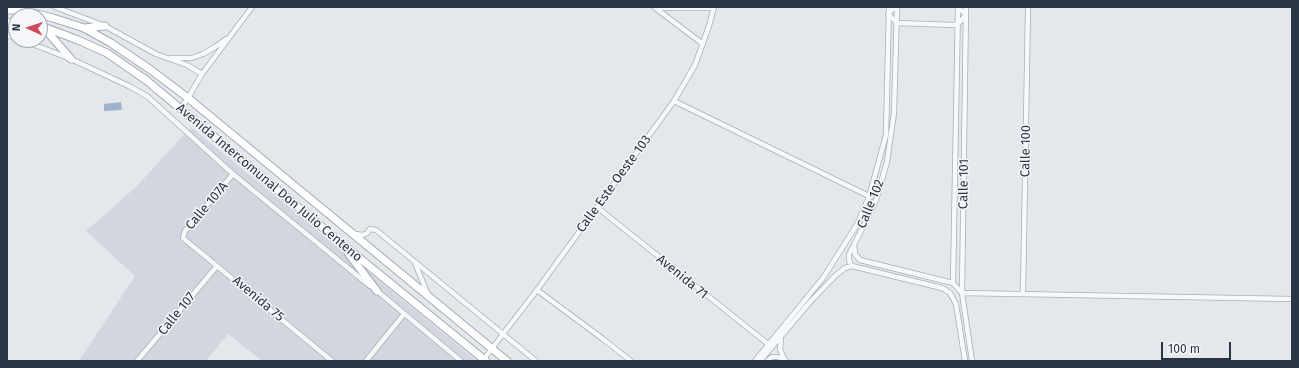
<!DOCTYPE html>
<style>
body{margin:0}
#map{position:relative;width:1299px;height:368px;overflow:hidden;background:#e4e7ec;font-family:"Fira Sans",sans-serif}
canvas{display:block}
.frame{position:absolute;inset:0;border:8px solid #2b3445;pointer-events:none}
.north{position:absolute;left:8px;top:8px;width:40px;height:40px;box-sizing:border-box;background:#f4f6f9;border:1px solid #a4a8b1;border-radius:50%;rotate:273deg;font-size:11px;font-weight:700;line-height:16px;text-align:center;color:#2b3445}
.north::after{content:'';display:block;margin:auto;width:14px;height:18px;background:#d1495b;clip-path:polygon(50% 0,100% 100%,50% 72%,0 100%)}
.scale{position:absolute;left:1161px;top:342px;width:70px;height:18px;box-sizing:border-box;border:2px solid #2b3445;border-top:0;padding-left:5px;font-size:12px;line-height:14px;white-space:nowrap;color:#2b3445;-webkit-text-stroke:3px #f4f6f9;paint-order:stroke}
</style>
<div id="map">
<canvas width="1299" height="368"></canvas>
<div class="frame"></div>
<div class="north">N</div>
<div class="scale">100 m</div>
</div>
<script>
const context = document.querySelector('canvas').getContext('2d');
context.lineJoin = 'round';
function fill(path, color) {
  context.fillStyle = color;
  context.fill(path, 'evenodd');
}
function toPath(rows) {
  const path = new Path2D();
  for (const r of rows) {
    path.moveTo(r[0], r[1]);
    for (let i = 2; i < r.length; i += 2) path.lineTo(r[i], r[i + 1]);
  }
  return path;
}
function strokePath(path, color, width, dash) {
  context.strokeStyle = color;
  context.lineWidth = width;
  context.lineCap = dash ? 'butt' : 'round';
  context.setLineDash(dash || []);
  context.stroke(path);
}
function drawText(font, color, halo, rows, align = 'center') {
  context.font = font + ' "Fira Sans",sans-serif';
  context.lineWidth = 3;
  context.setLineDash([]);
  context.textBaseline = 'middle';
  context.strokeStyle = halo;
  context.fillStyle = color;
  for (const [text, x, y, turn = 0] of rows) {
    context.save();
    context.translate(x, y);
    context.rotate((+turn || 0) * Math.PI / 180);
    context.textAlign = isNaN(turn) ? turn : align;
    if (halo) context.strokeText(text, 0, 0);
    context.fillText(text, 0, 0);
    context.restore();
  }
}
const built = toPath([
 [191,127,477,361,259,361,260,359,228,334,206,361,79,361,135,276,86,231,136,187]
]);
const water = toPath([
 [121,102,122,110,104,111,104,104]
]);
const street = toPath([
 [55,7,105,26,156,54,187,65,202,74],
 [654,7,703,44],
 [895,7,888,14,897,23,954,25,958,24,966,15,958,7],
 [966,7,962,293,972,361],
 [656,8,714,8],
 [7,35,16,38],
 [22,40,71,59,131,87,148,97,233,174,370,286],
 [171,58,192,58,203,54,215,47,226,39],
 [674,101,871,197],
 [180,109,188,98,202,74,252,7],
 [233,174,185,231,183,238,332,361],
 [598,208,768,344],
 [355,234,363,235,367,233,370,229,376,230,536,361],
 [854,245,855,254,860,260,953,283,962,293,1292,299],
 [415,263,428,295],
 [852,266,849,260,849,254,854,245,876,200,887,162,894,113,897,7],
 [953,283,958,7],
 [376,290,461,361],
 [537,290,603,339,631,361],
 [1023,294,1028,7],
 [781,339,780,349,784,359,786,361],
 [483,360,537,290,674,101,695,65,709,26,714,7],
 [137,361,217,266],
 [366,361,404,314],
 [755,361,823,278,858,223,869,197,886,135,889,7],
 [760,361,811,301,836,275,845,268,852,266,942,288,950,293,956,304,965,361],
 [767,361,772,357,778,357,783,359]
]);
const primary = toPath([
 [7,10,20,10,53,18,84,28,111,43,151,70,188,98,507,361],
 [7,22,16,23],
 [40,27,49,29,78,40,107,53,146,80,341,243,486,361],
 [44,28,71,59],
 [84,28,105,26],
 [348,253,377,291]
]);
const streetNames = [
 ["Calle 100",1026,151,-89],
 ["Avenida Intercomunal Don Julio Centeno",269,183,40],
 ["Calle Este Oeste 103",614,184,-54],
 ["Calle 101",964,184,-89],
 ["Calle 102",871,204,-68],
 ["Calle 107A",207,206,-50],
 ["Avenida 71",682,277,39],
 ["Avenida 75",258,299,40],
 ["Calle 107",177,314,-51]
];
fill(built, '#d2d6de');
fill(water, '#9fb4cc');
strokePath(street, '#a9aeb7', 6);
strokePath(primary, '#a3abb8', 9);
strokePath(street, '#f7f8fa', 4.5);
strokePath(primary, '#fff', 7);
drawText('13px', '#2b3445', '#f4f6f9', streetNames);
</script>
